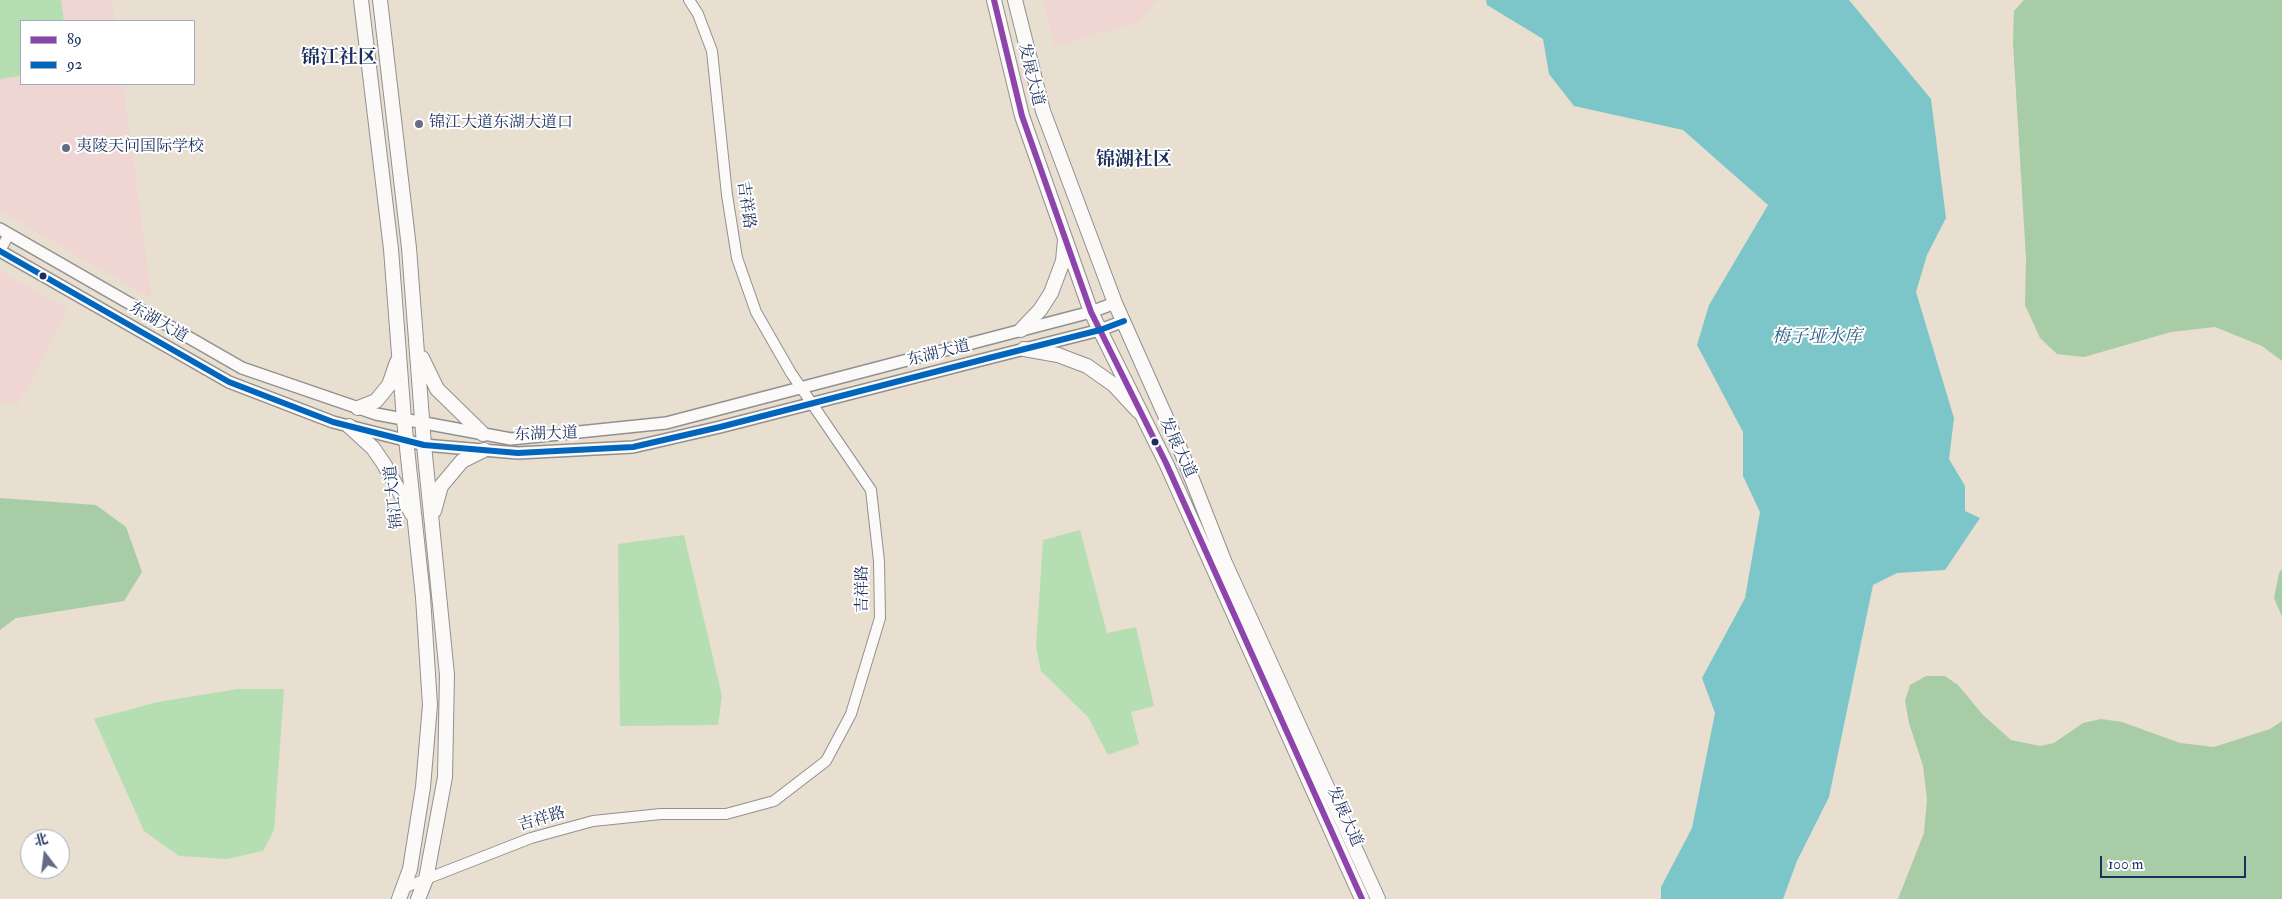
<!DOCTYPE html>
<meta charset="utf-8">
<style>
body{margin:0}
#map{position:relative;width:2282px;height:899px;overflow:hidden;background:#e8dfd0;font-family:"IM FELL Double Pica","Noto Serif SC",serif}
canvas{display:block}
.legend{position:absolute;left:20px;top:20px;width:175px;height:65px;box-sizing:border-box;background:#fff;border:1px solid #a4acbf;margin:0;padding:6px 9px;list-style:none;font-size:15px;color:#1b2f5e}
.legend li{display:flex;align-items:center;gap:10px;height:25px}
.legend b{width:25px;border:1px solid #a4acbf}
.north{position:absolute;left:20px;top:829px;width:50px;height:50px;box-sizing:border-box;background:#fff;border:1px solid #a4acbf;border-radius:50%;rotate:345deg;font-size:14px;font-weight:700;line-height:20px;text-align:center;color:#1b2f5e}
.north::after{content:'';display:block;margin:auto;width:18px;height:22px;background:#636d86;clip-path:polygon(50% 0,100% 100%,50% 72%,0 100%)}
.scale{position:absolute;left:2100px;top:856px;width:146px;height:22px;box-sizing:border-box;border:2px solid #1b2f5e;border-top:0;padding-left:6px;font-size:15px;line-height:18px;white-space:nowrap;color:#1b2f5e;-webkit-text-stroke:4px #fff;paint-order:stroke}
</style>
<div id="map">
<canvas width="2282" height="899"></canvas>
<ul class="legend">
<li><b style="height:6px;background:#8e44ad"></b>89</li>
<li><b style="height:6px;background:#0065bd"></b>92</li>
</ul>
<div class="north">北</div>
<div class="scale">100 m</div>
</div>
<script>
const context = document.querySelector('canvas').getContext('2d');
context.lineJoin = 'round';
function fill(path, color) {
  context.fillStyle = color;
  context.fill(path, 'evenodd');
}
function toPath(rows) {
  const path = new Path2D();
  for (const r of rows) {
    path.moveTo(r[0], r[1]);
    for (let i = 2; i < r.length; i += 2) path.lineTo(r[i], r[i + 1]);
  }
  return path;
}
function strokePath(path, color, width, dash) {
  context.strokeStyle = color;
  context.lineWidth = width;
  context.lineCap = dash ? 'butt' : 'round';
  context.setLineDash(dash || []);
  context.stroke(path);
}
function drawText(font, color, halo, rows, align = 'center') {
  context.font = font + ' "IM FELL Double Pica","Noto Serif SC",serif';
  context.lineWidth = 4;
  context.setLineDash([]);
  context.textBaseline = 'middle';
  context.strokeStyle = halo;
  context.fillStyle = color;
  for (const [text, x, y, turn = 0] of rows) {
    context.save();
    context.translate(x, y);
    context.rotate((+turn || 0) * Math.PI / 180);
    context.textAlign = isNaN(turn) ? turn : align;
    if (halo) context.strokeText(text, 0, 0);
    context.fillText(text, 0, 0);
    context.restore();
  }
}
const built = toPath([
 [0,0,112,0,115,21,21,21,21,84,123,84,152,299,0,211],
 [1043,0,1158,0,1138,22,1054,47],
 [0,271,68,309,18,405,0,402]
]);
const green = toPath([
 [0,0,61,0,64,21,21,21,21,76,0,79],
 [1080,530,1107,633,1136,627,1154,706,1131,712,1139,744,1108,755,1088,717,1041,671,1036,647,1043,540],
 [684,535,722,696,718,725,620,726,618,544],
 [238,689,284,689,274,830,263,851,227,859,179,856,144,831,94,719,158,702]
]);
const forest = toPath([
 [2024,0,2282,0,2282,361,2262,346,2215,327,2171,332,2084,357,2057,354,2040,338,2025,305,2026,258,2013,43,2014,11],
 [0,498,96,505,126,527,142,572,124,601,16,618,0,630],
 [2282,569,2282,617,2274,598,2279,573],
 [1926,676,1945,676,1958,685,1983,715,2011,740,2040,746,2054,743,2083,723,2101,719,2122,722,2180,743,2214,747,2270,729,2282,721,2282,899,1898,899,1924,833,1927,799,1923,766,1909,723,1905,701,1910,685]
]);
const water = toPath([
 [1486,0,1849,0,1931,99,1946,218,1927,255,1916,292,1954,418,1949,459,1965,486,1965,511,1980,518,1945,570,1897,573,1873,585,1829,797,1797,861,1783,899,1661,899,1661,887,1692,828,1715,713,1702,678,1745,598,1760,512,1743,476,1743,432,1697,345,1709,305,1768,205,1683,130,1574,106,1549,74,1543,39,1487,5]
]);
const tertiary = toPath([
 [0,251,9,234],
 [403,888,531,838,593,821,661,814,726,814,774,801,826,761,851,714,880,618,879,561,871,490,791,373,756,312,737,258,727,195,712,51,698,14,689,0]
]);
const secondary = toPath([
 [0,229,242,368,376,414,511,439,666,423,1091,312,1115,303],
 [0,251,229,382,333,422,424,445,518,453,633,447,720,427,989,358,1100,330,1124,321]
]);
const primary = toPath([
 [361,0,391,249,404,420,423,597,430,705,423,787,410,869,399,899],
 [380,0,409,248,424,445,447,675,445,777,426,879,418,899],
 [1021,330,1040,310,1051,293,1063,261,1065,240],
 [1024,349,1058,355,1087,366,1114,385,1138,411],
 [422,358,437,389,483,434],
 [358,408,376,401,389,385,397,362],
 [349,426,373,448,384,464,412,514],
 [434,511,441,486,462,461,484,450]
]);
const trunk = toPath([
 [994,0,1022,116,1091,312,1166,463,1362,899],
 [1015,0,1043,111,1115,303,1181,451,1225,563,1378,899]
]);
const bus1 = toPath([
 [994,0,1022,116,1091,312,1166,463,1362,899]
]);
const bus2 = toPath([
 [0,251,229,382,333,422,424,445,518,453,633,447,720,427,989,358,1100,330,1124,321]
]);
const markers = [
 [419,124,5,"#636d86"],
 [66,148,5,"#636d86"],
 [43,276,4.5,"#1b2f5e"],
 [1155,442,4.5,"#1b2f5e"]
];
const streetNames = [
 ["发展大道",1030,75,76],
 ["吉祥路",745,205,82],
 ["东湖大道",158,323,30],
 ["东湖大道",939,354,-14],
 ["东湖大道",546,435,-2],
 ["发展大道",1177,448,65],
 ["锦江大道",395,497,-96],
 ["吉祥路",864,589,-90],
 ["发展大道",1344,817,66],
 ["吉祥路",542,820,-17]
];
const poiNames = [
 ["锦江大道东湖大道口",429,124],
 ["夷陵天问国际学校",76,148]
];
const waterNames = [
 ["梅子垭水库",1817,338]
];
const quarterNames = [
 ["锦江社区",339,59],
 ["锦湖社区",1134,161]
];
fill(built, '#f0d6d2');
fill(green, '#b6deb3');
fill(forest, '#a7cca6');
fill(water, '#7cc6ca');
strokePath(tertiary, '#929091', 12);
strokePath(secondary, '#929091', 14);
strokePath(primary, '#929091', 16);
strokePath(trunk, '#929091', 16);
strokePath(tertiary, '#fcfaf8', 10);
strokePath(secondary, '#fcfaf8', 11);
strokePath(primary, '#fcfaf8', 14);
strokePath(trunk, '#fcfaf8', 14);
strokePath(bus1, '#8e44ad', 6);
strokePath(bus2, '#0065bd', 6);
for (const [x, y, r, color] of markers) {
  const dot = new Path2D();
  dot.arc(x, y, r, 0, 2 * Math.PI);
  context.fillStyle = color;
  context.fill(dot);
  strokePath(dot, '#fff', 2);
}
drawText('16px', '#1b2f5e', '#fff', streetNames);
drawText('16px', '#1b2f5e', '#fff', poiNames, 'left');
drawText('italic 18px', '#2d6083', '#fff', waterNames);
drawText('bold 19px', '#1b2f5e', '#fff', quarterNames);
</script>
